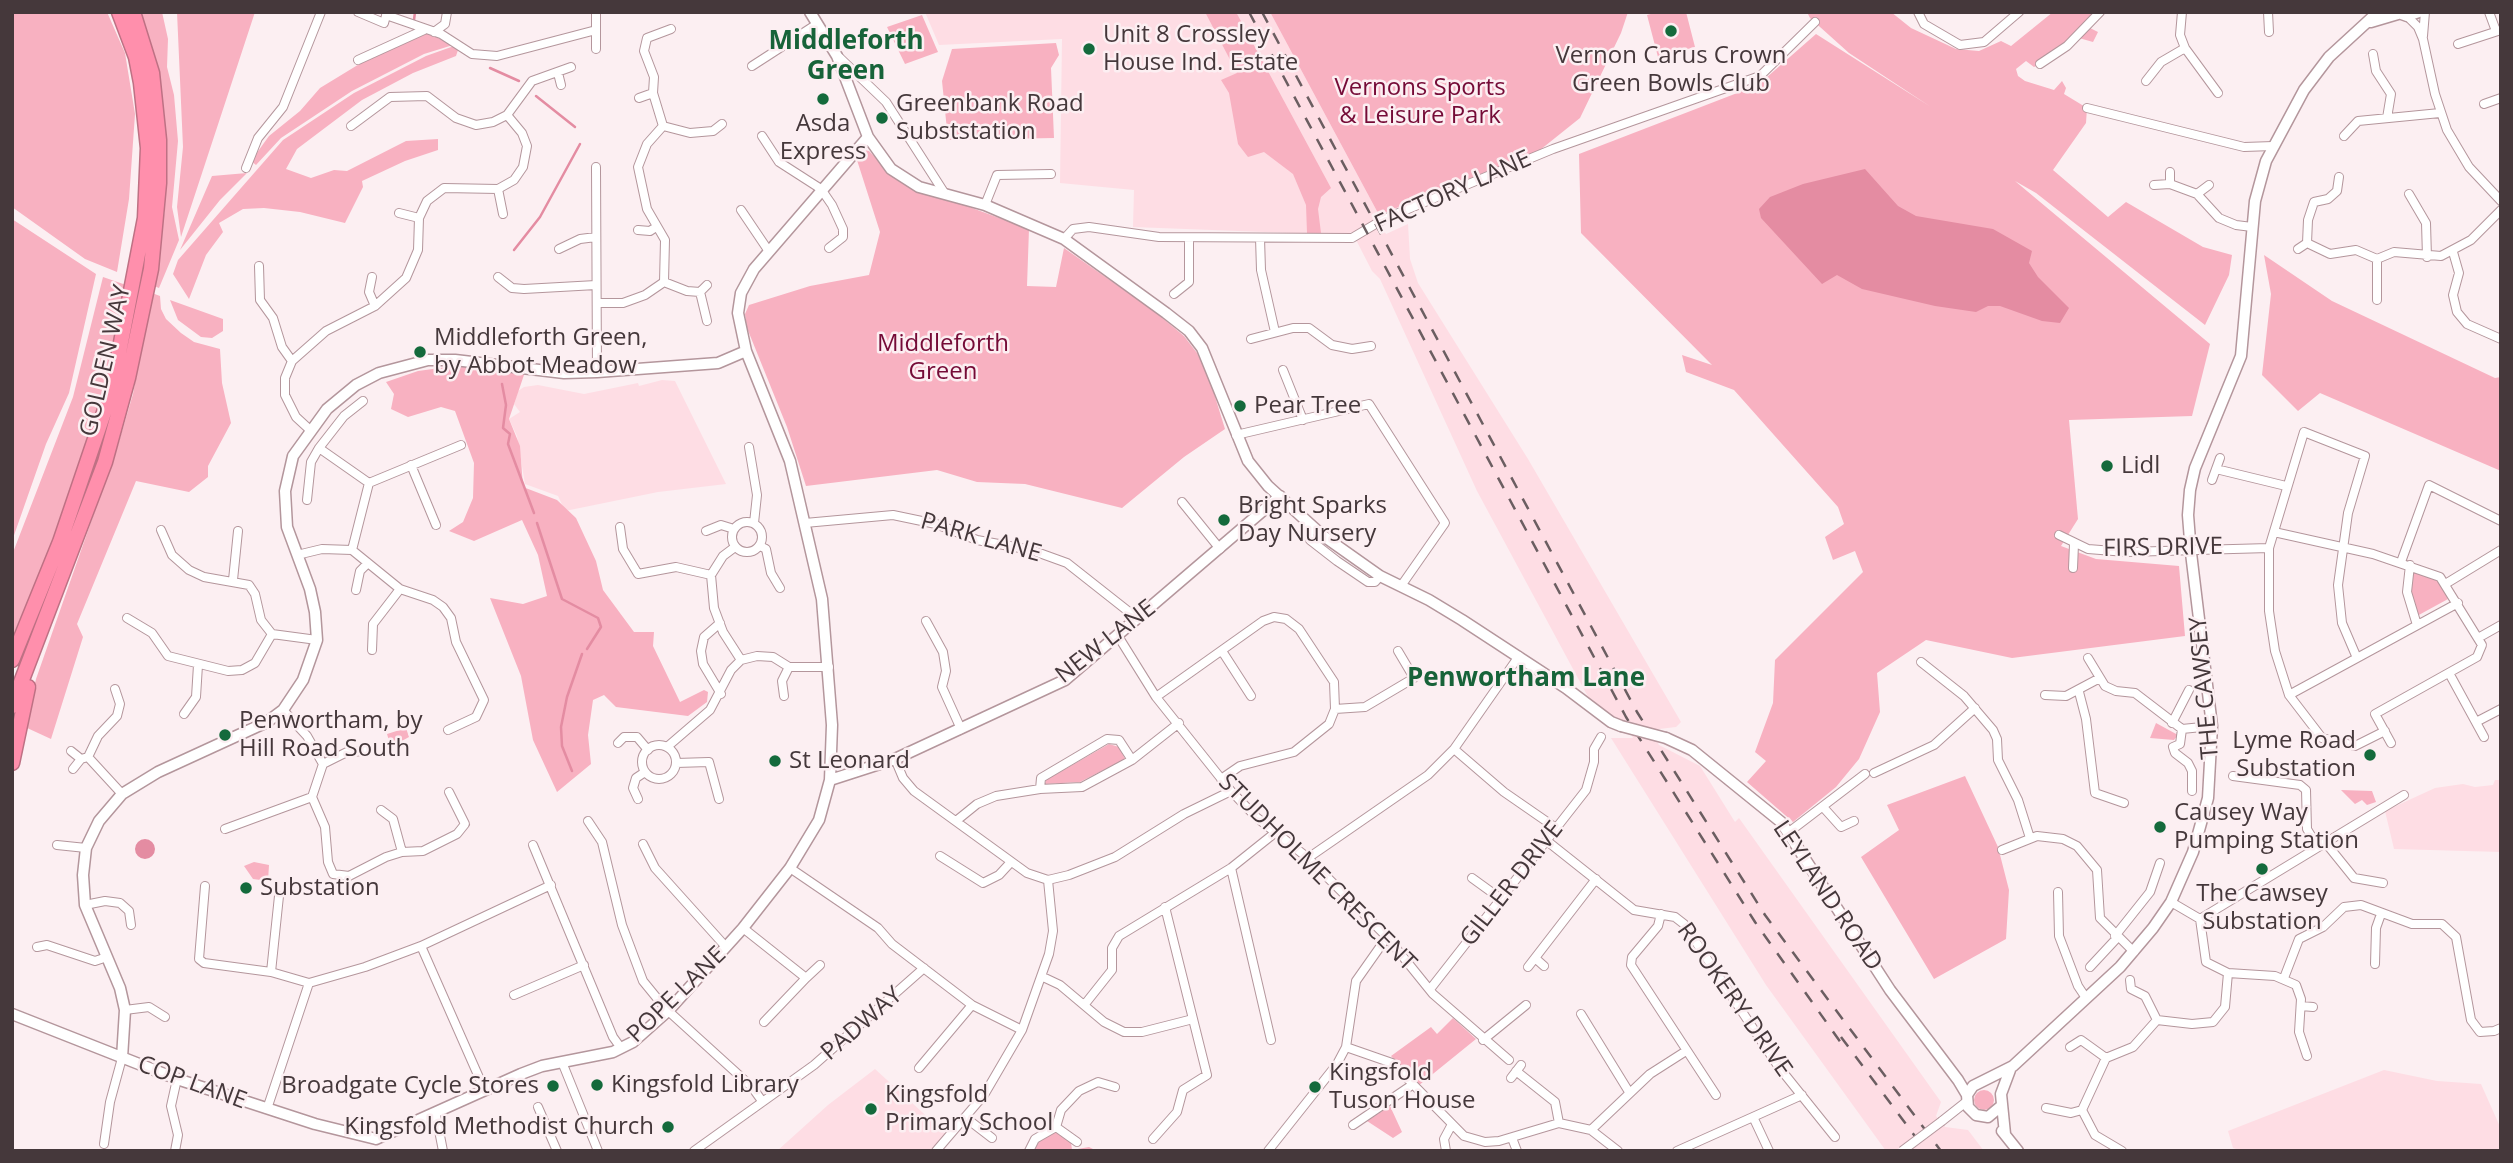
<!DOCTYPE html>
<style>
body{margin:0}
#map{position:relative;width:2513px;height:1163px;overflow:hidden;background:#fceff2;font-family:"Open Sans",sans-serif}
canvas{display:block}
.frame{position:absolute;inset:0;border:14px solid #45383b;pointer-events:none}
</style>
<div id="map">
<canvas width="2513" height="1163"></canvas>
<div class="frame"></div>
</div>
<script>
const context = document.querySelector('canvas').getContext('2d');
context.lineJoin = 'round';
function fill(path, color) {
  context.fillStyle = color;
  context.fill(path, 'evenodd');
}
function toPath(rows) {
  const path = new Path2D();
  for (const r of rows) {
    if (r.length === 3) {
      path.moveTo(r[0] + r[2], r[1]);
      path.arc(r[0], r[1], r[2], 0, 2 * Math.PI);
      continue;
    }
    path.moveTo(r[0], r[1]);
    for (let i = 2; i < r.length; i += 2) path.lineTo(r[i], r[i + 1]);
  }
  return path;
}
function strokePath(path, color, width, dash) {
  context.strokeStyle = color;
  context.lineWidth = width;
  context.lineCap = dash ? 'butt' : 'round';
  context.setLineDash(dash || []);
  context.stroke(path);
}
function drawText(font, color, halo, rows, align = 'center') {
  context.font = font + ' "Open Sans",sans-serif';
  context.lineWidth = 5;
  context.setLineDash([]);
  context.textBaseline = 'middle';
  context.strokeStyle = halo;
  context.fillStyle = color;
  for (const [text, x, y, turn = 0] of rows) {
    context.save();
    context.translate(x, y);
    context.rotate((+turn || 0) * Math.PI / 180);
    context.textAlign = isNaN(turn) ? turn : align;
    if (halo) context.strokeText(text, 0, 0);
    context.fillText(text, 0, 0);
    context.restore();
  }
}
const built = toPath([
 [925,12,1270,12,1379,215,1376,217,1386,234,1408,224,1410,259,1418,283,1528,459,1681,722,1676,727,1651,730,1659,745,1700,766,1735,822,1739,818,1941,1102,1936,1116,1945,1127,1968,1130,1984,1151,1886,1151,1766,985,1611,738,1633,738,1626,724,1593,706,1477,491,1380,279,1372,271,1352,232,1344,235,1133,227,1134,190,1060,183,1062,39,939,45],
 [662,380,675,381,726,484,658,492,565,511,558,496,525,484,517,436,509,419,520,412,514,404,518,391,524,387,538,385,584,394,638,383,639,386],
 [2495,780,2501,780,2501,852,2394,849,2385,811,2435,788,2463,784,2475,787,2493,785],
 [875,1069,946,1134,929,1151,777,1151,828,1105],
 [2384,1070,2437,1081,2481,1084,2501,1129,2501,1151,2242,1151,2233,1148,2228,1131]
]);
const green = toPath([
 [12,12,107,12,125,53,135,114,129,199,117,272,85,259,12,207],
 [140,12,162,12,168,39,167,67,174,95,178,141,172,207,179,240,159,288,154,286,165,208,166,153],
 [177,12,255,12,181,237,177,207,183,147],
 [1205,12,1236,12,1331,188,1321,197,1318,209,1321,233,1307,233,1306,205,1293,174,1264,152,1248,157,1238,144,1229,93,1221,80,1237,73],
 [1270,12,1628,12,1621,33,1580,118,1540,150,1379,215],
 [1658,12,1686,12,1695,47,1658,57,1647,15],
 [1807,12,1891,12,1911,28,1956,49,1979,51,2001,41,2011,46,2053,12,2100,12,2088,27,2098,32,2093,42,2079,38,2040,64,2034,67,2026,61,2016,69,2018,76,2025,81,2054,90,2062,81,2066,88,2064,94,2087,108,2086,123,2053,170,2108,217,2126,202,2203,247,2232,255,2229,275,2205,325,2036,193,2015,181,2210,344,2192,416,2069,420,2078,519,2061,546,2096,559,2179,566,2185,636,2012,658,1926,640,1877,673,1880,712,1859,759,1836,787,1793,822,1747,782,1766,761,1755,752,1773,703,1775,660,1863,572,1855,551,1833,560,1825,537,1844,524,1838,507,1734,390,1686,372,1682,355,1712,365,1581,233,1579,154,1758,85,1816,34,1931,107,1849,53,1810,18],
 [922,15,938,52,905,64,887,27],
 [426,32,453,45,424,54,352,91,281,138,256,165,251,161,269,136,300,111,320,88,361,63],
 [1056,43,1059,55,1051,68,1054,138,948,140,942,81,952,49],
 [454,46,458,50,456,56,413,73,362,100,297,149,286,169,311,178,334,170,347,171,406,141,438,139,438,150,405,161,362,181,363,187,345,223,300,212,264,208,243,209,219,223,223,232,206,255,189,299,173,274,178,260,283,140,354,93,426,56],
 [864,150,869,151,899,181,1029,229,1027,286,1056,287,1064,248,1154,311,1184,336,1197,353,1209,377,1225,429,1184,457,1122,508,1025,484,977,482,937,470,806,486,787,427,747,328,745,314,749,305,810,286,869,275,880,232,856,157],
 [247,173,220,200,180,250,212,176],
 [12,219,96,274,69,393,46,444,12,541],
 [2264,255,2332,301,2495,378,2501,377,2501,471,2320,393,2298,411,2262,375,2271,294],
 [103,277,129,286,113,355,91,436,45,563,12,637,12,555,73,397],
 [152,293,160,296,161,309,166,319,181,333,194,342,220,349,222,383,231,423,208,466,208,477,189,492,136,481,77,624,83,637,51,739,25,727,36,679,118,445,133,394],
 [170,300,223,319,223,331,212,338,201,337,178,320],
 [462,365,525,372,509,419,520,446,523,487,557,500,576,518,596,561,603,590,634,632,654,632,653,646,680,702,704,690,708,692,707,702,688,716,616,707,604,695,593,700,588,735,591,764,557,792,533,740,521,676,490,598,523,604,547,596,538,555,522,520,474,541,449,531,463,522,473,498,474,463,455,411,441,407,408,417,391,409,394,394,386,382,418,371],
 [2411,571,2439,581,2448,599,2417,616,2410,592],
 [2156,723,2178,735,2174,740,2150,738],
 [406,728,409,737,391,747,387,734],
 [1109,744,1119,747,1125,759,1080,782,1045,784,1046,780],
 [1965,776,1998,847,2009,890,2006,939,1934,979,1861,857,1899,830,1887,805],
 [2341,790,2372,791,2376,802,2367,805,2362,800,2355,804],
 [254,862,269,865,268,881,253,879,244,866],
 [1453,1018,1476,1039,1418,1086,1391,1056,1431,1027,1437,1034],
 [1984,1100,10],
 [1390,1106,1402,1132,1393,1138,1367,1121],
 [1056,1131,1071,1142,1072,1150,1089,1147,1097,1151,1034,1151,1041,1138]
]);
const water = toPath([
 [1865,169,1898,206,1916,216,1993,229,2032,251,2029,263,2038,277,2069,308,2060,323,2042,321,2000,306,1988,306,1976,312,1935,306,1862,289,1837,275,1822,284,1761,218,1759,209,1770,197,1803,184],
 [145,849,10]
]);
const stream = toPath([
 [414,20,415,12],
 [490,68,519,81],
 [536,96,575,127],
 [514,250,540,217,580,144],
 [502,384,506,405,503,428,510,434,508,444,534,513],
 [537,523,562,599,598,618,601,627,587,649],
 [572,771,562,746,561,727,567,697,582,654]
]);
const street = toPath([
 [358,12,384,23,387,12],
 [1918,12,1924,24,1960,45,1984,42,2019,12],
 [2182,12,2180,35,2185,48,2218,93],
 [2268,12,2269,32],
 [2489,12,2496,31],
 [386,15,441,34,472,54,497,56,596,30],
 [2407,16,2418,27,2423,39,2435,94,2447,130,2469,167,2501,201],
 [434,32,445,24,447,12],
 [2423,36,2425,12],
 [2458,44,2501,30],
 [596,49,596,12],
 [2373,54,2376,71,2391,94,2387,118],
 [840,58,886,102,945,194],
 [358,60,424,30],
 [2040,64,2067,46,2100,12],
 [752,66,817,24],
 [558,73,561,85],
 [2146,81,2161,62,2185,48],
 [639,98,653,93],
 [2484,104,2501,98],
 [2087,108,2244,147,2273,146],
 [351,126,390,97,427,96,456,118,476,125,493,122,507,115],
 [663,126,690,133,713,131,722,124],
 [762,136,779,162,821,189,832,205,843,229,843,237,829,248],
 [2344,136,2358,121,2440,113],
 [596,167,597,372],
 [246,168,258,138,283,107,321,12],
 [2339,177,2337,191,2328,199,2314,202,2308,220,2307,243,2330,254,2356,250,2377,259,2394,252,2441,256,2471,240,2501,210],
 [2170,184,2197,194,2219,218,2236,225,2252,227],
 [2154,185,2170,184,2170,172],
 [498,189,503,214],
 [2197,194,2209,185],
 [2409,194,2426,223,2427,257],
 [985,205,997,175,1051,174],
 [741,210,768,250],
 [399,213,419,218],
 [638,230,650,231,656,227],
 [1260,238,1261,270,1275,332],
 [1064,239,1073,229,1089,227,1159,237,1352,238,1384,219,1553,149,1760,76,1815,22],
 [559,249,580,239,596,237],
 [2298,249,2307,243],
 [2453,252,2459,273,2453,295,2457,312,2467,324,2501,339],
 [2377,259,2377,300],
 [259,266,260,300,273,318,282,347,292,361],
 [372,277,369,292,375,306],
 [498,277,512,288,524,289,596,285],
 [664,282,687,291,700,292,707,285],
 [700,292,707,321],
 [1174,294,1189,282,1189,238],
 [597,303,623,303,645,295,664,282,665,240,647,209,638,167,647,144,663,126,653,93,654,77,644,51,647,38,671,29],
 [1251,339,1293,328,1309,328,1332,345,1352,349,1371,346],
 [1283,370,1303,420],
 [309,429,296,417,285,395,285,378,292,361,326,331,375,306,406,278,418,250,419,218,427,201,444,188,498,189,514,180,523,167,527,146,522,133,507,115,532,81,571,67],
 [1236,435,1369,404,1445,523,1401,586],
 [749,447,757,495,754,523],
 [319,448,369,483],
 [411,465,436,525],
 [2216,469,2286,486],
 [2212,480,2220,458],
 [369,483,461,445],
 [307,500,311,462,319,448,344,416,363,401],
 [1182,502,1220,549],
 [747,537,15],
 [805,523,893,515,936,524,977,540,1031,550,1067,563,1138,619],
 [620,527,623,549,638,574,676,567,711,575],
 [1314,528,1309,533,1310,540,1337,561,1368,582,1375,582,1380,576],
 [706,531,721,525,734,529],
 [2274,532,2373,554,2440,577,2482,645,2477,657,2375,714,2391,743],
 [2059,535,2088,549,2126,552,2269,548],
 [760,546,766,549,771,573,780,588],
 [735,547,723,556,711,575,714,608,723,632,741,660],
 [352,550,369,483],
 [297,555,322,549,352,550,400,589,433,600,443,607,451,618,456,642,484,700,476,717,448,730],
 [2401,562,2429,485,2501,521],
 [2410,565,2407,592,2417,625],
 [2073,568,2074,544],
 [233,580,238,531],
 [2447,583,2501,550],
 [356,590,360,571,368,563],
 [127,618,152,633,168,656,228,671,242,670,255,663,272,634,261,620,255,594,249,585,204,577,189,570,172,555,161,530],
 [926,621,943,652,946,671,942,687,961,729],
 [720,623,704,637,701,651,703,664,721,694],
 [272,634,317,640],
 [1118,636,1156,697,1231,791,1256,817,1308,858,1387,937,1433,994,1509,1060],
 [2478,638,2501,625],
 [372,650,373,624,400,589],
 [1222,651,1251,696],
 [2088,658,2105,686,2116,691,2135,693,2182,729,2212,726],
 [2357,658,2342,623,2338,585,2348,513,2365,456,2304,432,2269,548,2269,611,2275,651,2289,695,2322,738,2355,746,2385,731],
 [1921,662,1964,696,1993,730,1997,739,1998,760,2018,800,2030,838],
 [2449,673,2484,737],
 [115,689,120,704,117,716,98,736,88,757,122,794],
 [2079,692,2086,719,2095,793,2124,803],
 [2045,695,2066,696,2098,679],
 [2289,695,2458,603],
 [784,696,782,681,789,667],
 [1156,697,1263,621,1274,617,1286,619,1299,629,1334,682,1335,709,1329,724,1294,752,1240,766,1221,779],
 [1335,709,1365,707,1414,678,1398,651],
 [283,710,307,736,323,764,312,797,325,827,328,862,333,874,349,876,386,857,402,852,423,851,457,834,465,824,449,792],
 [184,714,196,697,198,665],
 [2476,722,2501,709],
 [2172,723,2189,690],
 [2182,729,2180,744,2173,747,2175,753,2188,763,2192,771,2192,791],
 [618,743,624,737,637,737,648,750],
 [659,762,17],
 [667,747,710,710,731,670,741,660,757,656,773,657,789,667,829,667],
 [1454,749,1504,792,1556,828],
 [71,751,81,759,88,757],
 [895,759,903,778,914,791,1027,873,1048,880,1069,875,1115,857,1184,814,1231,791],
 [676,763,709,762,719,799],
 [323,764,347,752,366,751],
 [73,769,81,759],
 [1874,773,1934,745,1975,708],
 [2233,776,2300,785,2306,790,2307,829,2318,847],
 [1040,789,1041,778,1107,739,1119,740,1132,760],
 [638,799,633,788,636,778,645,772],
 [1823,807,1841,827,1854,821],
 [381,810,393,819,402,852],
 [588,821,602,842,622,925,643,981,665,1008,752,1087,762,1101],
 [956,821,977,804,996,796,1040,789,1082,787,1132,760,1179,723],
 [225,829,312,797],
 [1789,832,1865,774],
 [1547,841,1634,910,1675,917,1684,924,1778,1066,1835,1137],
 [2325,842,2354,878,2383,883],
 [643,844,655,868,726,947],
 [57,845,86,848],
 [533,845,613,1037,621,1048],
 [2002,850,2037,836,2063,839,2077,846,2097,870,2100,918,2134,952],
 [940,856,983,883,999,875,1011,862],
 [1308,858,1428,775,1454,749,1519,656],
 [790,868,878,928,892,944,972,1005,1022,1030],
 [1231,868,1271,1040],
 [1472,878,1501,899],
 [205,886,199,959,204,963,271,972,309,983],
 [2058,892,2059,936,2078,986,2086,998],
 [2171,902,2200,919,2404,795],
 [85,905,105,901,120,903,129,911,131,925],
 [1661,914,1658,926,1632,957,1631,965,1716,1095],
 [2200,919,2206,962,2228,973,2275,976,2296,985,2301,999,2299,1032,2307,1056],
 [743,928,806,978,764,1022],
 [2115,936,2150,892,2160,863],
 [421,946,485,1091],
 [37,947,47,945,95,961,107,957],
 [1535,958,1544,966],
 [2375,964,2376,928,2381,914],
 [1528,967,1596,879],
 [2090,967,2117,938],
 [271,972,279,896],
 [1043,977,1060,985,1104,1022,1124,1032,1142,1032,1193,1019],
 [806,978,820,965],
 [2284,978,2299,939,2323,927,2344,907,2361,905,2412,924,2442,924,2456,937,2471,1020,2480,1032,2494,1031,2501,1028],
 [2130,980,2131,989,2145,996,2157,1020],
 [309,983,365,967,421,946,551,885],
 [1431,988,1586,790,1594,762,1594,749,1601,737],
 [514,995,584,965],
 [1085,1004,1112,970,1112,948,1119,936,1231,868,1276,832],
 [2301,1006,2313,1007],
 [125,1010,149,1007,165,1017],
 [1581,1014,1629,1092],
 [1483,1040,1526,1005],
 [1346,1047,1392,1063,1464,1136,1485,1142,1499,1141,1559,1123,1591,1130,1618,1151],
 [2070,1047,2081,1040,2106,1058],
 [562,1062,598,1151],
 [919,1068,972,1005],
 [1516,1071,1555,1102,1559,1123],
 [1511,1078,1521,1065],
 [538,1107,557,1151],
 [2046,1108,2071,1113,2082,1110],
 [267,1109,309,983],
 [436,1115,443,1151],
 [966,1118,992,1138],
 [1754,1119,1769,1151],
 [1942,1121,1966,1102],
 [1353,1125,1412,1085],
 [1056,1127,1077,1142],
 [1591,1130,1650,1074,1686,1051],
 [1512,1138,1517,1151],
 [1153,1139,1177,1112,1183,1090,1207,1075,1165,907],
 [104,1144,110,1102,122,1058],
 [175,1151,178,1135,171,1106,177,1079],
 [694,1151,814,1065,924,968],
 [936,1151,984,1095,1022,1030,1049,954,1053,931,1048,880],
 [1029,1151,1035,1139,1056,1127,1061,1110,1079,1091,1098,1082,1115,1087],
 [1268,1151,1337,1064,1346,1047,1356,981,1387,937],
 [1446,1151,1444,1139,1451,1126],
 [1677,1151,1802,1095],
 [2122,1151,2095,1135,2082,1110,2106,1058,2133,1047,2157,1020,2192,1024,2213,1022,2225,1007,2228,973]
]);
const secondary = toPath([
 [810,12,837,56,868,137,891,169,919,187,985,205,1064,239,1166,313,1189,331,1202,348,1248,461,1268,486,1322,535,1380,576,1429,600,1462,620,1566,688,1611,722,1621,726],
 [2396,12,2407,16,2419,12],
 [2371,22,2398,14],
 [1666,738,1692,750,1781,822,1890,990,1958,1080,1967,1095],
 [830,780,895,759,1065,680,1280,496],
 [12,1014,177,1079,315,1124,376,1139],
 [122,1058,125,1010,120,988,85,905,83,875,86,848,99,821,122,794,158,772,267,722,283,710,303,680,317,640,315,612,310,589,287,527,285,491,293,456,327,409,356,385,379,373,428,360,455,360,564,373,597,372,718,363,746,351],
 [2000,1107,1988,1117,1976,1115,1968,1107,1967,1095,1973,1086,2013,1066,2120,967,2153,928,2171,902,2193,852,2208,798,2212,726,2191,553,2188,515,2190,490,2195,468,2241,356,2255,201,2266,161,2304,90,2329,57,2378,12],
 [2002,1131,2018,1151],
 [2005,1134,2001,1094,2010,1070],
 [376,1139,521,1074,542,1066,613,1052,633,1042,669,1010,743,928,790,868,819,820,830,780,832,725,822,599,790,461,746,351,738,313,741,293,754,269,868,137]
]);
const highway = toPath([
 [12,660,60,542,112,389,145,218,148,148,141,83,136,57,119,12],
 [12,706,105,462,128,378,151,269,159,183,159,140,152,73,133,12],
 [12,763,28,687]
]);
const rail = toPath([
 [1249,12,1626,717,1755,922,1844,1047],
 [1262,12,1637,712,1765,915,1941,1151],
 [1841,1037,1926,1151]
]);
const streetBridge = toPath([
 [1902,1151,1942,1121]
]);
const secondaryBridge = toPath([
 [1621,726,1666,738]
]);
const markers = [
 [1671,31,7,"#146a3c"],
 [1089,49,7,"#146a3c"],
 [823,99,7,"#146a3c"],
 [882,118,7,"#146a3c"],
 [420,352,7,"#146a3c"],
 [1240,406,7,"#146a3c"],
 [2107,466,7,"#146a3c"],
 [1224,520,7,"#146a3c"],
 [225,735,7,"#146a3c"],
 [2370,755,7,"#146a3c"],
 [775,761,7,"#146a3c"],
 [2160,827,7,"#146a3c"],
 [2262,869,7,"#146a3c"],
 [246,888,7,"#146a3c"],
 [597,1085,7,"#146a3c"],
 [553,1086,7,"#146a3c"],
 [1315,1087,7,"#146a3c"],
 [871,1109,7,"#146a3c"],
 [668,1127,7,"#146a3c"]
];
const poiNames = [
 ["Unit 8 Crossley",1103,35],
 ["House Ind. Estate",1103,63],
 ["Vernon Carus Crown",1671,56,"center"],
 ["Green Bowls Club",1671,84,"center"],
 ["Greenbank Road",896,104],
 ["Subststation",896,132],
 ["Asda",823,124,"center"],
 ["Express",823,152,"center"],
 ["Middleforth Green,",434,338],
 ["by Abbot Meadow",434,366],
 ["Pear Tree",1254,406],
 ["Lidl",2121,466],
 ["Bright Sparks",1238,506],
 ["Day Nursery",1238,534],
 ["Penwortham, by",239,721],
 ["Hill Road South",239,749],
 ["Lyme Road",2356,741,"right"],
 ["Substation",2356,769,"right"],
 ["St Leonard",789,761],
 ["Causey Way",2174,813],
 ["Pumping Station",2174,841],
 ["Substation",260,888],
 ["The Cawsey",2262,894,"center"],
 ["Substation",2262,922,"center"],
 ["Kingsfold",1329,1073],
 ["Tuson House",1329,1101],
 ["Kingsfold Library",611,1085],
 ["Broadgate Cycle Stores",539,1086,"right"],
 ["Kingsfold",885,1095],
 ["Primary School",885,1123],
 ["Kingsfold Methodist Church",654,1127,"right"]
];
const parkNames = [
 ["Vernons Sports",1420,88],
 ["& Leisure Park",1420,116],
 ["Middleforth",943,344],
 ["Green",943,372]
];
const streetNames = [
 ["FACTORY LANE",1453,192,-24],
 ["GOLDEN WAY",106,361,-77],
 ["PARK LANE",981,538,16],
 ["FIRS DRIVE",2163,548,-1],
 ["NEW LANE",1106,642,-38],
 ["THE CAWSEY",2205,688,-95],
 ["STUDHOLME CRESCENT",1317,873,45],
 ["GILLER DRIVE",1512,884,-52],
 ["LEYLAND ROAD",1827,896,56],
 ["POPE LANE",677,995,-44],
 ["ROOKERY DRIVE",1734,1000,55],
 ["PADWAY",862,1024,-41],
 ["COP LANE",192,1083,20]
];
const neighbourhoodNames = [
 ["Middleforth",846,42],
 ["Green",846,72],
 ["Penwortham Lane",1526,679]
];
fill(built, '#fedde4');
fill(green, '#f8b1c1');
fill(water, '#e48ca2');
strokePath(stream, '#e48ca2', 2.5);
strokePath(street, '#b4969c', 10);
strokePath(secondary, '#b4969c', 13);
strokePath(highway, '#be7184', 17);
strokePath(street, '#fff', 8);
strokePath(secondary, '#fff', 10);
strokePath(highway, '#ff8fac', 14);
strokePath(rail, '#6b5e61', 2.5, [12, 12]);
strokePath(streetBridge, '#b4969c', 10, []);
strokePath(secondaryBridge, '#b4969c', 13, []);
strokePath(streetBridge, '#fff', 8);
strokePath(secondaryBridge, '#fff', 10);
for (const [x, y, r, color] of markers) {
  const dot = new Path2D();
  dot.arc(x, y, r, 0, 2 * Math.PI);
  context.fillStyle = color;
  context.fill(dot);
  strokePath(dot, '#fceff2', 2.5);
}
drawText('24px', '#45383b', '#fceff2', poiNames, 'left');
drawText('24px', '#750b37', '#fceff2', parkNames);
drawText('24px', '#45383b', '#fceff2', streetNames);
drawText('bold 26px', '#176339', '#fceff2', neighbourhoodNames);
</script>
